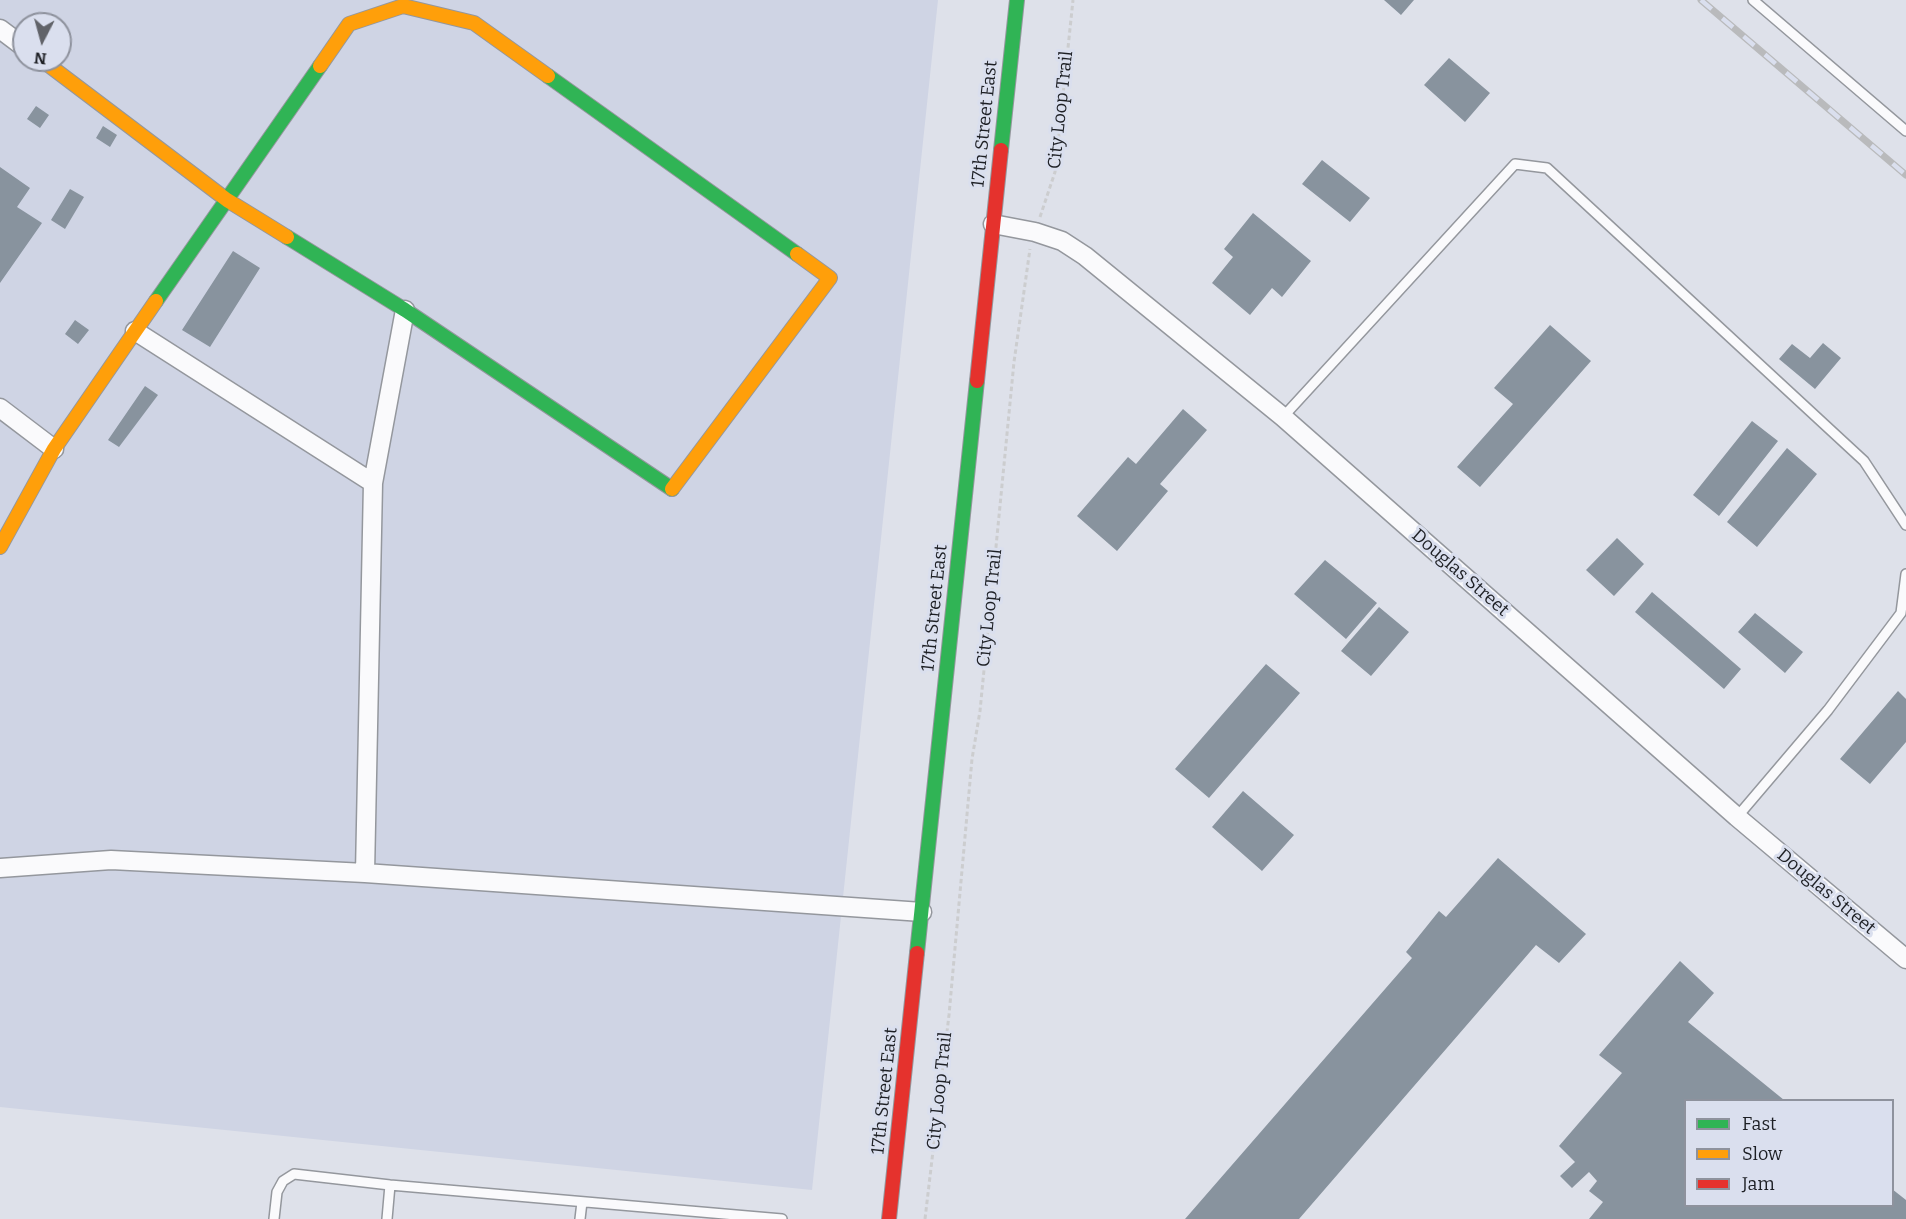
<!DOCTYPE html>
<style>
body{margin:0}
#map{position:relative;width:1906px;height:1219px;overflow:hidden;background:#dee1ea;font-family:Bitter,serif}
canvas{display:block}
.legend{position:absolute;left:1684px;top:1099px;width:210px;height:108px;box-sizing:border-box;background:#dadfee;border:2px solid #8e929d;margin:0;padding:8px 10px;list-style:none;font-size:18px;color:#1d1f24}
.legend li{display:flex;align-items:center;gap:12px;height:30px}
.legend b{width:30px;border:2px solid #8e929d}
.north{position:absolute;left:12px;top:12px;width:60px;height:60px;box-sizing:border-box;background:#dadfee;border:2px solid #8e929d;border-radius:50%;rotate:186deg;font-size:16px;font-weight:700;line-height:24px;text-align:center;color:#1d1f24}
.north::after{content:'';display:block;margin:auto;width:21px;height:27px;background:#616369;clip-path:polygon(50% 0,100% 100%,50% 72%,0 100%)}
</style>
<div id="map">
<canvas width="1906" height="1219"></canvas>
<ul class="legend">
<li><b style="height:8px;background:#30b455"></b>Fast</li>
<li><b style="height:8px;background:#ff9f0a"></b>Slow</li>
<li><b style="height:8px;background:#e5322d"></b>Jam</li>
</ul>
<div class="north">N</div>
</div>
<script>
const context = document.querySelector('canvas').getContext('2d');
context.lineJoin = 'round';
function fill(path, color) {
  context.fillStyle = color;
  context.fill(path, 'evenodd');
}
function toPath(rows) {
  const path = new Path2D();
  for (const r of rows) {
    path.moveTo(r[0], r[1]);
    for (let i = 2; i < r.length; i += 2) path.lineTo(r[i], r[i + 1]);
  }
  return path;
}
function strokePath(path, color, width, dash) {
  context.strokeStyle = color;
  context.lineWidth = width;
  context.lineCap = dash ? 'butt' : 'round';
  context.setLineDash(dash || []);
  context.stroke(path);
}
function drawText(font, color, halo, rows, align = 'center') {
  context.font = font + ' Bitter,serif';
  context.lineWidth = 6;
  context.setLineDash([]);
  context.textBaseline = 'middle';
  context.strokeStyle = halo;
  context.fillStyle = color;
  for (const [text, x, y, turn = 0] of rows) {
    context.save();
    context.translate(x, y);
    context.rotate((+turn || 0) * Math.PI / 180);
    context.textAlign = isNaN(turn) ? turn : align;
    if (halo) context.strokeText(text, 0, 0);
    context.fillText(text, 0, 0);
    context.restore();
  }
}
const built = toPath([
 [0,0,938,0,812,1190,0,1107],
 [24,24,60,24,60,60,24,60]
]);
const building = toPath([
 [1384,0,1414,0,1401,15],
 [1449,58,1490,93,1465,122,1424,85],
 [36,106,49,115,40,128,27,119],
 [103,126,117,135,110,147,96,138],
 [1322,160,1370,198,1350,222,1302,184],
 [0,167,30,188,17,207,42,223,0,283],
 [70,189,84,197,65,229,51,220],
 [1253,213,1311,261,1282,297,1272,288,1250,315,1212,283,1233,257,1224,249],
 [233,251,260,268,210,347,182,330],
 [75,320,89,330,78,344,65,334],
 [1550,325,1591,361,1480,487,1457,467,1513,404,1494,388],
 [1823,343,1841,358,1815,389,1779,359,1792,344,1810,358],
 [145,386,158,395,119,447,108,440],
 [1183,409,1207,430,1160,484,1168,491,1117,551,1077,516,1128,457,1136,464],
 [1752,421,1778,441,1719,516,1693,495],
 [1787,448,1817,474,1757,547,1727,522],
 [1617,538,1644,564,1614,596,1586,570],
 [1325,560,1377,603,1346,639,1294,594],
 [1652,592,1741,669,1724,689,1635,612],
 [1379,607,1409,632,1371,676,1341,651],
 [1755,613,1803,652,1785,673,1738,632],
 [1266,664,1300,693,1209,798,1175,769],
 [1898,691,1906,699,1906,742,1870,784,1840,759],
 [1243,791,1294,835,1262,871,1212,827],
 [1498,858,1586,934,1559,963,1536,945,1299,1219,1185,1219,1412,958,1406,952,1439,911,1446,917],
 [1680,961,1714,993,1688,1022,1784,1100,1686,1100,1686,1206,1892,1206,1892,1189,1906,1200,1906,1219,1589,1219,1603,1202,1589,1191,1597,1181,1589,1172,1572,1188,1560,1176,1575,1162,1559,1146,1622,1073,1599,1055]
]);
const path = toPath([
 [1040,217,1055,172,1073,0],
 [925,1219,949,1015,972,759,980,711,1014,362,1030,249]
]);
const lane = toPath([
 [1753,0,1906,131],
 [1283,417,1515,164,1547,168,1864,461,1906,525],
 [1737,817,1828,710,1901,613,1906,574],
 [274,1219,277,1192,283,1181,294,1174,390,1185,782,1219],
 [387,1219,390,1185],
 [580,1219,582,1202]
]);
const street = toPath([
 [0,29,24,47],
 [993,224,1035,232,1062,241,1085,256,1283,417,1737,817,1906,959],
 [135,331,373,483],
 [0,408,54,449],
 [0,868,111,860,365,873,922,912],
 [365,873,373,483,405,310]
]);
const fast = toPath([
 [548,76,797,254],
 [1001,150,1017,0],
 [287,237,405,310,672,489],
 [156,301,320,66],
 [917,953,977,381]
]);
const slow = toPath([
 [42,60,227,200,287,237],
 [320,66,349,24,403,6,474,23,548,76],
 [672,489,830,278,797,254],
 [0,547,54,449,156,301]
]);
const jam = toPath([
 [977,381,1001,150],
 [889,1219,917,953]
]);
const rail = toPath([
 [1701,0,1906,175]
]);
const streetNames = [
 ["City Loop Trail",1061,110,-84],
 ["17th Street East",985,124,-84],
 ["Douglas Street",1460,573,41],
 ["17th Street East",935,608,-84],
 ["City Loop Trail",990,608,-84],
 ["Douglas Street",1826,892,40],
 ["17th Street East",885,1091,-84],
 ["City Loop Trail",940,1091,-84]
];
fill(built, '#cfd4e4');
fill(building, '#88939e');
strokePath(lane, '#94979d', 12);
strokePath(street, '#94979d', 21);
strokePath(fast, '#94979d', 16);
strokePath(slow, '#94979d', 16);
strokePath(jam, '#94979d', 16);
strokePath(path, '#cccdcf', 3, [4.5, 3]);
strokePath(lane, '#fafafc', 9);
strokePath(street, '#fafafc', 18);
strokePath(fast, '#30b455', 14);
strokePath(slow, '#ff9f0a', 14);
strokePath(jam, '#e5322d', 14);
strokePath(rail, '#b9babc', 7);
strokePath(rail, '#dadfee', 4.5, [14]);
drawText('18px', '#1d1f24', '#dadfee', streetNames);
</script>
